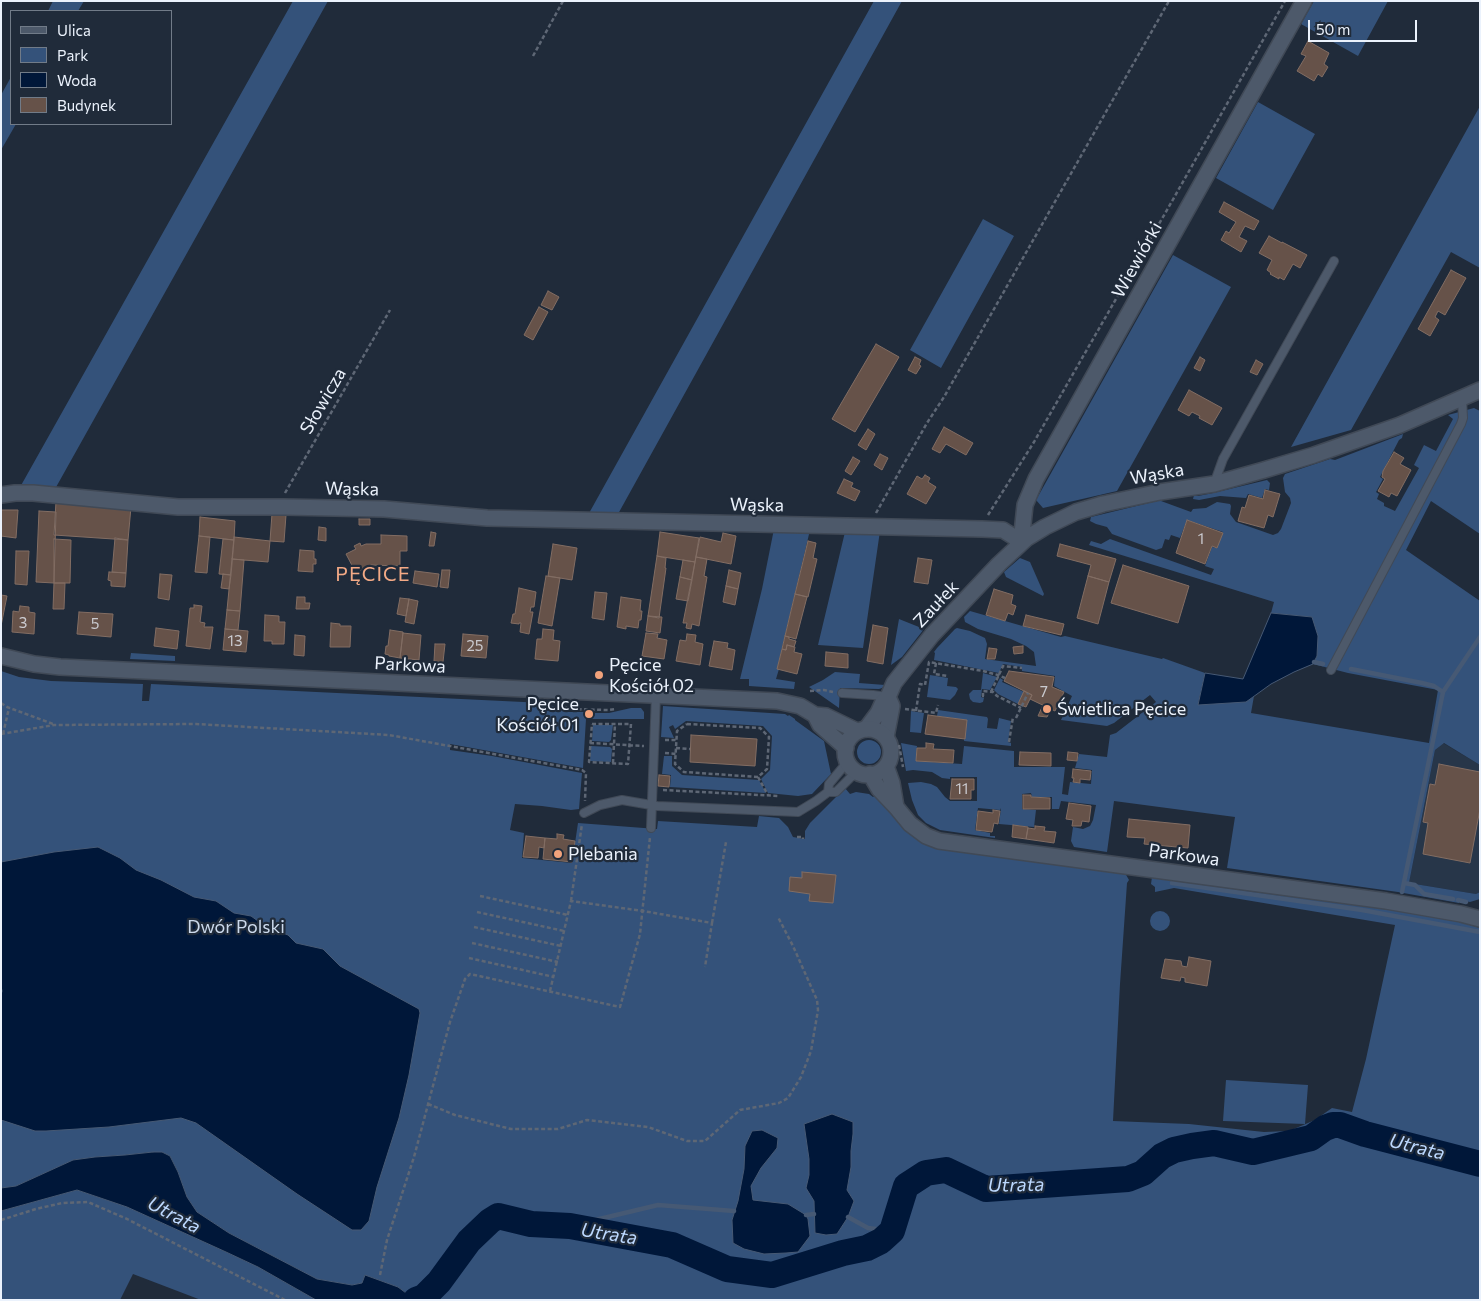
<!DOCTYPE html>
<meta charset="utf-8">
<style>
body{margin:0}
#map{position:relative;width:1481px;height:1301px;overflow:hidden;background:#202b3a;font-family:Commissioner,sans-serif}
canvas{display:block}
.frame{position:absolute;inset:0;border:2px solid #ebf2fc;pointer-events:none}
.legend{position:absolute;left:10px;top:10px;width:162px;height:115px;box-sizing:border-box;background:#202b3a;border:1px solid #717b88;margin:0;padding:6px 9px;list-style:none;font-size:15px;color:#ebf2fc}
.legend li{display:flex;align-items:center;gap:10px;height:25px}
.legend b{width:25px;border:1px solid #717b88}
.scale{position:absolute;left:1308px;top:20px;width:109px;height:22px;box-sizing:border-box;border:2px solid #ebf2fc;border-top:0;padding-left:6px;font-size:15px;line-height:18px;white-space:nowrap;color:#ebf2fc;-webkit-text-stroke:4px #202b3a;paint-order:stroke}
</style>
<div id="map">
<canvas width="1481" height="1301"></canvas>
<div class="frame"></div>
<ul class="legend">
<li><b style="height:6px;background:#4d596a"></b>Ulica</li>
<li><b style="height:14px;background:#34527a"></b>Park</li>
<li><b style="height:14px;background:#001739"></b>Woda</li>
<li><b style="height:14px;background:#665249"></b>Budynek</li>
</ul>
<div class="scale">50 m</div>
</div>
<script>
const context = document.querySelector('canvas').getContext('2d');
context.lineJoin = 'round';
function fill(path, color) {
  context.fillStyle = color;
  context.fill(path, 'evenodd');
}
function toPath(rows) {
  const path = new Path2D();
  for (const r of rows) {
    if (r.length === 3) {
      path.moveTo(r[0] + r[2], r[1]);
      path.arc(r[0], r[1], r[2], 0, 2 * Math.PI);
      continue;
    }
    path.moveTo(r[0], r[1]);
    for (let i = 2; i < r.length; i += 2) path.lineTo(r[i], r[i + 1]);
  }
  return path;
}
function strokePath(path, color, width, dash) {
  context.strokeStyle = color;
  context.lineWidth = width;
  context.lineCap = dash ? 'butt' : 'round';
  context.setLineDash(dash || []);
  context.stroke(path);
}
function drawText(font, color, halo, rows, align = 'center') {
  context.font = font + ' Commissioner,sans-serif';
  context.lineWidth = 4.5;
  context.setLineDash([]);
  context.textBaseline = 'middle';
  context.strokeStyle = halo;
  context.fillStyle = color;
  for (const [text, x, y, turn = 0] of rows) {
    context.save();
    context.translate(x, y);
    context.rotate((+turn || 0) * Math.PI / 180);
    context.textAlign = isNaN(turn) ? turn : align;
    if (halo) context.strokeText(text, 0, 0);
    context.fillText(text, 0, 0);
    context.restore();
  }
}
const built = toPath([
 [1443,743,1480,765,1480,892,1476,894,1409,883,1435,750]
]);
const green = toPath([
 [53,1,84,1,78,11,48,11],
 [293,1,328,1,55,489,19,489],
 [874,1,902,1,618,514,588,515],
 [1314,1,1388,1,1358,56,1301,24],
 [11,77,11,124,16,124,1,150,1,95],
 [1258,102,1315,134,1273,210,1216,178],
 [1480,106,1480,268,1451,252,1351,430,1291,447],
 [983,219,1014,236,941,368,910,350],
 [1173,255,1231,287,1117,491,1043,508,1036,500],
 [1474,408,1480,411,1480,534,1431,501,1406,550,1480,601,1480,765,1444,743,1435,750,1409,883,1476,894,1480,892,1480,899,1470,902,1460,900,1459,903,1398,892,1227,868,1235,817,1114,801,1107,852,1074,847,1071,841,1073,827,1083,829,1090,826,1093,820,1096,805,1061,801,1059,809,1052,809,1052,797,1032,797,1031,793,1022,794,1022,809,1036,810,1034,827,999,824,1001,808,1000,810,978,808,975,830,990,833,990,836,995,836,995,838,940,830,926,823,918,815,912,800,908,783,921,782,931,784,937,787,945,797,950,801,977,801,977,777,950,777,950,779,942,778,932,772,913,770,906,771,901,743,917,746,916,761,962,764,964,746,1014,751,1014,767,1065,767,1062,794,1068,795,1070,782,1091,784,1092,770,1075,768,1079,754,1107,757,1110,735,1116,733,1156,702,1150,695,1114,723,1107,726,1061,720,1072,696,1054,686,1055,676,1022,671,1022,667,1003,664,999,673,934,660,935,653,934,652,937,648,955,629,957,628,970,631,985,638,987,644,985,659,1036,666,1034,652,1026,646,1011,639,978,629,965,622,964,617,970,611,1061,637,1065,636,1162,659,1163,658,1205,673,1198,704,1254,696,1251,713,1429,743,1438,690,1348,673,1313,664,1317,656,1312,617,1271,613,1274,602,1089,545,1091,541,1101,544,1110,539,1211,575,1214,569,1205,566,1212,547,1217,548,1223,532,1187,520,1180,538,1171,535,1169,540,1165,539,1162,548,1156,550,1112,534,1107,527,1096,524,1090,521,1091,517,1157,501,1161,501,1191,512,1193,509,1206,508,1217,502,1230,504,1231,506,1230,514,1236,522,1273,535,1278,533,1281,529,1291,503,1290,498,1285,492,1283,478,1285,474,1330,459,1335,460,1403,434,1402,438,1399,440,1380,477,1383,479,1376,492,1379,494,1377,499,1384,503,1384,506,1395,511,1419,468,1414,465,1424,445,1436,451,1453,419,1448,415],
 [1267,480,1270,483,1269,490,1265,489,1262,498,1248,494,1246,498,1220,496,1199,500,1193,499,1194,495,1198,496,1213,493],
 [774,529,810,530,777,669,779,669,776,679,795,682,794,689,749,686,749,679,740,679,762,589],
 [880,531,863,648,818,645,845,532],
 [1020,558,1030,562,1044,594,1043,596,1006,577,1004,572],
 [899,619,924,629,902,657,891,665],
 [131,653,175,656,175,661,130,659],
 [1,671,19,677,51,681,143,684,142,701,149,701,151,684,544,703,569,712,584,712,584,716,594,717,595,713,609,713,631,708,641,708,644,712,644,719,586,719,583,768,450,744,450,750,492,756,582,773,579,809,571,810,542,806,515,804,510,830,524,833,522,858,572,863,578,823,657,829,658,821,757,827,759,816,779,818,788,827,793,837,805,839,805,831,810,823,845,788,850,794,856,792,869,794,873,797,877,794,906,831,918,840,935,847,1125,873,1129,880,1127,883,1120,984,1113,1121,1189,1124,1264,1132,1289,1131,1315,1120,1332,1108,1352,1112,1366,1059,1395,925,1174,888,1155,892,1155,887,1151,884,1152,877,1389,909,1457,921,1480,928,1480,1300,414,1300,415,1297,406,1293,398,1287,365,1275,362,1283,352,1285,317,1279,229,1233,197,1212,187,1197,178,1172,170,1156,162,1152,153,1152,125,1155,95,1157,73,1160,16,1186,1,1188],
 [835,672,860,674,859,683,885,685,882,688,879,689,840,688,839,708,809,687,823,680],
 [983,673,997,677,990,690,982,689,981,697,984,698,983,702,980,703,973,702,970,699,969,694,973,690,981,690],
 [930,675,948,678,947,686,956,687,958,689,955,695,950,700,927,697],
 [1000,678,1003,680,1002,682,1024,692,1018,704,998,694,994,690],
 [663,706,785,714,788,716,789,715,795,719,795,720,824,741,831,774,812,794,798,796,768,793,761,779,770,770,772,736,763,726,686,721,675,729,673,725,669,727,674,738,661,737],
 [938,710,987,717,988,719,987,728,997,729,999,718,1011,721,1008,742,1011,743,1011,746,964,741,967,720,937,716],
 [911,711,924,713,921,733,910,732],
 [593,725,613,725,611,740,609,742,592,741],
 [869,752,12],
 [591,746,610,747,612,749,611,762,590,761],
 [664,756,672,756,672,766,682,775,759,780,766,793,670,787,671,775,662,774],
 [1160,921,10],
 [1226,1080,1308,1085,1305,1124,1223,1121],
 [77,1190,127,1207,226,1252,258,1267,316,1300,201,1300,133,1274,120,1300,1,1300,1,1211]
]);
const water = toPath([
 [1271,613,1312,617,1318,636,1317,656,1313,664,1294,672,1271,684,1246,702,1198,705,1205,673,1243,679,1271,613],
 [98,847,120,858,136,870,161,880,194,897,216,901,234,913,251,916,265,926,288,935,296,943,323,949,340,966,419,1009,420,1013,409,1075,399,1118,377,1187,369,1221,361,1230,352,1230,297,1194,196,1123,181,1118,109,1127,46,1131,35,1131,1,1120,1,995,2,991,1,986,1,862,54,852,98,847],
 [832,1114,853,1122,853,1134,851,1151,851,1167,847,1190,854,1201,848,1217,837,1234,826,1235,815,1233,814,1201,806,1188,809,1175,809,1159,804,1124,832,1114],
 [762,1130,778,1138,777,1148,761,1168,751,1186,753,1200,788,1204,806,1215,808,1219,810,1236,798,1252,786,1253,764,1254,744,1249,733,1243,732,1220,738,1201,744,1169,745,1146,752,1131,762,1130],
 [153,1152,162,1152,170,1156,178,1172,187,1197,197,1212,229,1233,317,1279,352,1285,362,1283,365,1275,398,1287,406,1293,415,1297,414,1300,316,1300,258,1267,226,1252,127,1207,77,1190,1,1211,1,1188,16,1186,73,1160,95,1157,125,1155,153,1152]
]);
const stream = toPath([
 [1314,662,1323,664],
 [1351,669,1422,683,1434,686,1443,692],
 [1172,883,1362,910,1480,932],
 [1404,883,1415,885,1424,894,1453,899],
 [1402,892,1443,692,1480,637],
 [1458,900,1466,902],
 [806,1215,814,1214],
 [848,1217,868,1228,892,1231],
 [570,1226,658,1205,734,1211]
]);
const river = toPath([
 [416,1300,424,1297,439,1282,469,1241,490,1221,498,1216,531,1224,570,1226,672,1245,727,1269,772,1275,843,1253,867,1248,881,1241,892,1231,906,1186,926,1173,946,1170,986,1189,1128,1179,1143,1173,1162,1156,1174,1150,1192,1146,1214,1143,1253,1152,1311,1138,1325,1128,1333,1125,1340,1125,1365,1134,1480,1164]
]);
const building = toPath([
 [1308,41,1329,53,1324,64,1328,67,1322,77,1318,74,1314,81,1297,71,1306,56,1301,54,1308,41],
 [1224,202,1259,221,1254,230,1245,226,1239,237,1247,241,1241,252,1221,240,1226,231,1229,233,1236,222,1219,212,1224,202],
 [1269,236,1282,243,1282,242,1307,255,1300,268,1293,264,1284,280,1279,277,1279,279,1270,274,1271,273,1267,270,1272,260,1259,253,1269,236],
 [1451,270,1466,278,1445,315,1438,311,1435,317,1439,320,1430,336,1418,329,1451,270],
 [548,291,559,297,552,310,541,305,548,291],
 [539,307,548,312,533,340,524,335,539,307],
 [876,344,899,357,855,432,832,419,876,344],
 [915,357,921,360,919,365,921,366,916,374,908,370,915,357],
 [1200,357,1205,360,1200,371,1194,368,1200,357],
 [1256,360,1263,364,1257,375,1250,372,1256,360],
 [1189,390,1222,408,1212,425,1199,418,1200,416,1192,412,1189,416,1178,410,1189,390],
 [944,427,973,443,966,455,946,444,940,453,932,449,944,427],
 [868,429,875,434,866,450,858,445,868,429],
 [1394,452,1404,458,1400,464,1411,470,1397,496,1391,493,1389,497,1378,491,1385,479,1382,477,1383,471,1394,452],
 [880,454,888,458,882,470,874,465,880,454],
 [853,457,860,461,851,475,845,471,853,457],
 [925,475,930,478,928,482,936,487,926,504,907,494,917,476,922,479,925,475],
 [844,479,853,483,851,487,860,491,855,501,837,493,844,479],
 [1265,490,1280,494,1273,517,1268,515,1264,528,1238,521,1242,507,1245,508,1249,495,1263,499,1265,490],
 [56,502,131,507,128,540,54,535,56,502],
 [1,510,18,510,16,538,1,536,1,510],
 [39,511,56,512,54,583,36,582,39,511],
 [272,514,286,515,284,542,270,541,272,514],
 [200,517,235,521,234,540,199,536,200,517],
 [359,519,370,519,370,525,359,525,359,519],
 [1187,520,1223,533,1217,548,1212,546,1205,564,1176,553,1187,520],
 [319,527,326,528,326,541,318,540,319,527],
 [431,532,436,533,434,546,429,546,431,532],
 [660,532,699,538,695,562,657,556,660,532],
 [723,533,736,536,731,564,696,557,700,537,721,542,723,533],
 [381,535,407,536,407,551,400,551,400,566,371,565,356,573,346,554,356,549,354,546,360,543,361,546,366,544,381,544,381,535],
 [199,536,210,537,207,573,195,572,199,536],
 [234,537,270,541,268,562,232,559,234,537],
 [115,538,128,540,126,573,112,572,115,538],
 [54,539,71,540,70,583,54,583,54,539],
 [223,539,234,540,231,575,219,574,223,539],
 [808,541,816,543,813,558,817,559,808,597,795,594,808,541],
 [553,544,577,548,572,580,548,576,553,544],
 [1060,544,1116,559,1109,582,1088,576,1091,565,1057,556,1060,544],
 [300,550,314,551,314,559,316,559,316,564,313,564,313,572,298,571,300,550],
 [16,551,29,551,27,585,15,584,16,551],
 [657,556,666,558,665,568,666,568,659,618,648,616,657,556],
 [696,557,707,559,704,576,707,577,699,626,692,624,691,629,686,628,687,623,683,623,696,557],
 [918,558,932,560,928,584,914,582,918,558],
 [232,559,244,560,240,611,227,610,232,559],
 [683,560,695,562,692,580,680,577,683,560],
 [1123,565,1189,586,1178,623,1111,603,1123,565],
 [442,570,450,570,448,588,440,587,442,570],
 [729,570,741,573,738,589,726,586,729,570],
 [415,571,439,574,437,587,413,583,415,571],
 [109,572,126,573,125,587,111,586,111,581,108,580,109,572],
 [160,574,172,575,169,600,158,598,160,574],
 [223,574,231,575,229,589,221,588,223,574],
 [546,576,560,578,552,626,538,623,546,576],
 [1088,576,1109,582,1098,624,1077,618,1088,576],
 [680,577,692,580,688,601,676,599,680,577],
 [54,583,65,583,64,609,53,609,54,583],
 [726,586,738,589,735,605,723,602,726,586],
 [519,588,536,592,534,607,531,607,530,612,533,612,529,634,520,632,521,623,519,623,519,624,511,623,513,614,515,614,519,588],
 [994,589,1013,595,1011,604,1016,606,1013,615,1008,613,1005,621,986,615,994,589],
 [595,592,607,593,604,620,592,618,595,592],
 [795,594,807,597,796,639,785,636,795,594],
 [1,595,7,596,1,626,1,595],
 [297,597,305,597,305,603,310,603,309,609,296,609,297,597],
 [621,597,641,600,640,611,642,611,641,620,639,620,638,628,626,626,626,629,617,627,621,597],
 [400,598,409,599,406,616,397,614,400,598],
 [409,599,418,601,414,624,405,622,409,599],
 [194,605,202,606,200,622,205,623,204,627,213,627,210,649,186,646,190,608,194,608,194,605],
 [20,606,29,607,29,612,35,613,34,634,12,632,13,611,19,612,20,606],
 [227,610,240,611,238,630,225,629,227,610],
 [79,612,113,614,111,637,77,634,79,612],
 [265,615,279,616,279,622,285,622,284,644,272,644,272,641,264,641,265,615],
 [1026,615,1064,624,1061,635,1023,626,1026,615],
 [648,616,662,617,660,633,646,631,648,616],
 [331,623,340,624,340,626,351,626,350,647,330,647,331,623],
 [873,625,888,628,883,664,867,661,873,625],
 [156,628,179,631,177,649,154,646,156,628],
 [225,629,248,631,246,652,223,650,225,629],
 [543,629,554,630,553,640,560,641,558,661,535,659,537,639,542,639,543,629],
 [390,630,403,632,400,658,389,656,389,655,385,654,386,646,388,646,390,630],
 [403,633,421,635,419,660,400,658,403,633],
 [646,633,658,634,657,638,667,640,664,659,642,656,646,633],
 [463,634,488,636,486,658,461,656,463,634],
 [687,634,696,635,695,642,703,644,700,665,676,661,680,640,686,641,687,634],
 [295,635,305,636,304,656,294,655,295,635],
 [785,636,789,637,789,639,796,641,794,647,787,645,786,650,782,649,785,636],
 [714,641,728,643,727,648,735,650,732,670,709,666,714,641],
 [435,644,445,644,443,662,434,661,435,644],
 [787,645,795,647,794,652,802,654,797,674,777,669,782,649,786,650,787,645],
 [1023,646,1023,653,1014,654,1013,647,1023,646],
 [989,648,997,649,995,659,987,659,989,648],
 [826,652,848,654,848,668,825,666,826,652],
 [1009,671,1054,677,1052,687,1064,692,1055,711,1030,699,1032,695,1004,681,1009,671],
 [1024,691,1032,695,1026,707,1018,704,1024,691],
 [1043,705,1051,709,1047,717,1038,716,1043,705],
 [928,715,967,720,965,739,925,734,928,715],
 [691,735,757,739,755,766,690,762,691,735],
 [926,743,934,744,933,749,954,750,953,763,916,761,917,748,926,748,926,743],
 [1020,752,1051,753,1051,766,1019,765,1020,752],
 [1068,752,1078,753,1077,761,1067,760,1068,752],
 [1439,764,1480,772,1480,809,1470,863,1423,854,1428,823,1423,822,1430,784,1435,785,1439,764],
 [1073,769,1091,771,1090,780,1080,779,1080,783,1073,782,1074,778,1072,778,1073,769],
 [659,775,670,776,669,787,658,786,659,775],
 [952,779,974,779,974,790,971,790,971,799,950,799,952,779],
 [1023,795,1031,795,1031,797,1050,798,1050,809,1023,809,1023,795],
 [1069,803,1091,806,1089,822,1082,821,1081,826,1072,826,1073,820,1066,819,1069,803],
 [993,810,1000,811,998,824,994,823,992,832,976,830,978,811,993,813,993,810],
 [1129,819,1190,825,1188,848,1144,844,1145,838,1127,837,1129,819],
 [1013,825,1028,827,1026,839,1012,837,1013,825],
 [1035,826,1045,827,1044,831,1056,832,1054,843,1026,839,1028,828,1035,829,1035,826],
 [557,834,564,835,563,839,575,841,572,862,543,859,545,838,557,839,557,834],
 [526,836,545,838,544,848,539,847,538,858,523,857,526,836],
 [802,872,836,875,833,903,809,901,810,894,789,891,790,877,802,878,802,872],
 [1189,957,1211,961,1207,986,1185,982,1185,978,1181,977,1180,981,1161,978,1165,959,1181,961,1182,966,1187,967,1189,957]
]);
const path = toPath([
 [533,56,563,1],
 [285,493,390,310],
 [876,513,927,423,944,397,1169,1],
 [988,515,1034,442,1171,203,1285,1],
 [936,663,934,674,948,676],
 [810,691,824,690,833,692],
 [991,692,1003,666,1022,668],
 [984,696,983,696,983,691,993,692,997,696,1021,708],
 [1,703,7,707,53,724],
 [565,707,570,709,608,710,616,709],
 [905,709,936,713,938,705],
 [916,711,920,684,925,685,929,662,983,671,998,675,1005,678],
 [1016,718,1028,693],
 [592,724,631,724,628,764,589,762,592,724],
 [687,724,760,728,769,737,767,769,758,777,684,772,675,764,677,731,687,724],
 [1,734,54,725,196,724,389,735,582,770,586,773,585,801],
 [3,734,9,708],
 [665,740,676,740],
 [1009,742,1013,717],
 [590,743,644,746],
 [899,745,903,767],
 [676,748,690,749],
 [665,753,676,754],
 [613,763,615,724],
 [758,777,768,795],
 [663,790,779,796],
 [797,837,803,837,803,839],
 [480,896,568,915],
 [571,901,582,824],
 [477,912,564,931],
 [712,923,726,842],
 [474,927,561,946],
 [472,943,558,962],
 [469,958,554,977],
 [550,991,571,901,643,911,712,923,705,967],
 [428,1104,455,1115,511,1129,558,1129,587,1120,648,1127,687,1141,705,1141,740,1110,779,1103,788,1098,801,1077,811,1051,818,1010,817,1000,793,946,778,917],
 [1,1220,36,1209,62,1203,88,1202,127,1219,285,1300],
 [380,1275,387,1240,414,1157,450,1022,465,979,470,974,620,1007,640,934,650,837]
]);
const lane = toPath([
 [1214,484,1223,459,1334,261],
 [1331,670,1461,424,1463,418,1462,399],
 [842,693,873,695,888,697],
 [828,792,829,784,844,766,847,759],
 [584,813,600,805,622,800,657,806,798,812,816,801,828,792,836,792,851,777,859,772],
 [651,828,656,695]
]);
const street = toPath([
 [1,495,15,493,33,493,178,507,284,507,384,509,487,518,982,529,1003,530,1014,537,1021,543],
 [1021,543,1025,505,1036,479,1304,1],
 [866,729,878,713,883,702,888,697,894,683,932,635,999,564,1027,538,1045,527,1076,512,1103,504,1160,492,1214,484,1264,470,1314,455,1400,425,1480,390],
 [886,737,892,706,888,697]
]);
const secondary = toPath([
 [1,656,34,664,60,667,777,701,800,706,815,715,826,716,857,731],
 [815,715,820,725,846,748],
 [868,752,23],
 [886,766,892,783,896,807],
 [870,774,879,789,896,807,910,824,926,836,939,841,1386,901,1461,914,1480,919]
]);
const markers = [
 [599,675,5,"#f1a27b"],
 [1047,709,5,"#f1a27b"],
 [589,714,5,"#f1a27b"],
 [558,854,5,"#f1a27b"]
];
const numberNames = [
 ["1",1201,539],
 ["3",23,623],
 ["5",95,624],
 ["13",235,641],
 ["25",475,646],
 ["7",1044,692],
 ["11",962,789]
];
const streetNames = [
 ["Wiewiórki",1137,260,-61],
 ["Słowicza",323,401,-60],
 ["Wąska",1157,474,-10],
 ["Wąska",352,489,1],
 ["Wąska",757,505,1],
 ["Zaułek",936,604,-47],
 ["Parkowa",410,665,3],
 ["Parkowa",1184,855,8]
];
const poiNames = [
 ["Pęcice",609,665],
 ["Kościół 02",609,686],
 ["Pęcice",579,704,"right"],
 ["Kościół 01",579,725,"right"],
 ["Świetlica Pęcice",1057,709],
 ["Plebania",568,854]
];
const parkNames = [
 ["Dwór Polski",236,927]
];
const waterNames = [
 ["Utrata",1417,1147,14],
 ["Utrata",1016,1185,-1],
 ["Utrata",174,1215,28],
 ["Utrata",609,1234,9]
];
const quarterNames = [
 ["PĘCICE",373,574]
];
fill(built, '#273649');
fill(green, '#34527a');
fill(water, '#001739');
strokePath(water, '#465974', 1);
strokePath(stream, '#465974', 4.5);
strokePath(river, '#001739', 26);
fill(building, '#665249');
strokePath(building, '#826d63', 1);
strokePath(lane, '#404956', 10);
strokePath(street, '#404956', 18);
strokePath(secondary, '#404956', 18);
strokePath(path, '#5e6775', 2.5, [4, 2.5]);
strokePath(lane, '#4d596a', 8);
strokePath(street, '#4d596a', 15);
strokePath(secondary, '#4d596a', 15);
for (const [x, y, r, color] of markers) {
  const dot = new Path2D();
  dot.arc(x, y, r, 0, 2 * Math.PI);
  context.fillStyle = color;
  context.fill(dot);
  strokePath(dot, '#202b3a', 2);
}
drawText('15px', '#cacacf', null, numberNames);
drawText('18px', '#ebf2fc', '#202b3a', streetNames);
drawText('18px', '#ebf2fc', '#202b3a', poiNames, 'left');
drawText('18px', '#ccdaed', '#202b3a', parkNames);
drawText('italic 19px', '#bdd9ff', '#202b3a', waterNames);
context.letterSpacing = '1px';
drawText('20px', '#f4aa86', '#202b3a', quarterNames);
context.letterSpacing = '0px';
</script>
